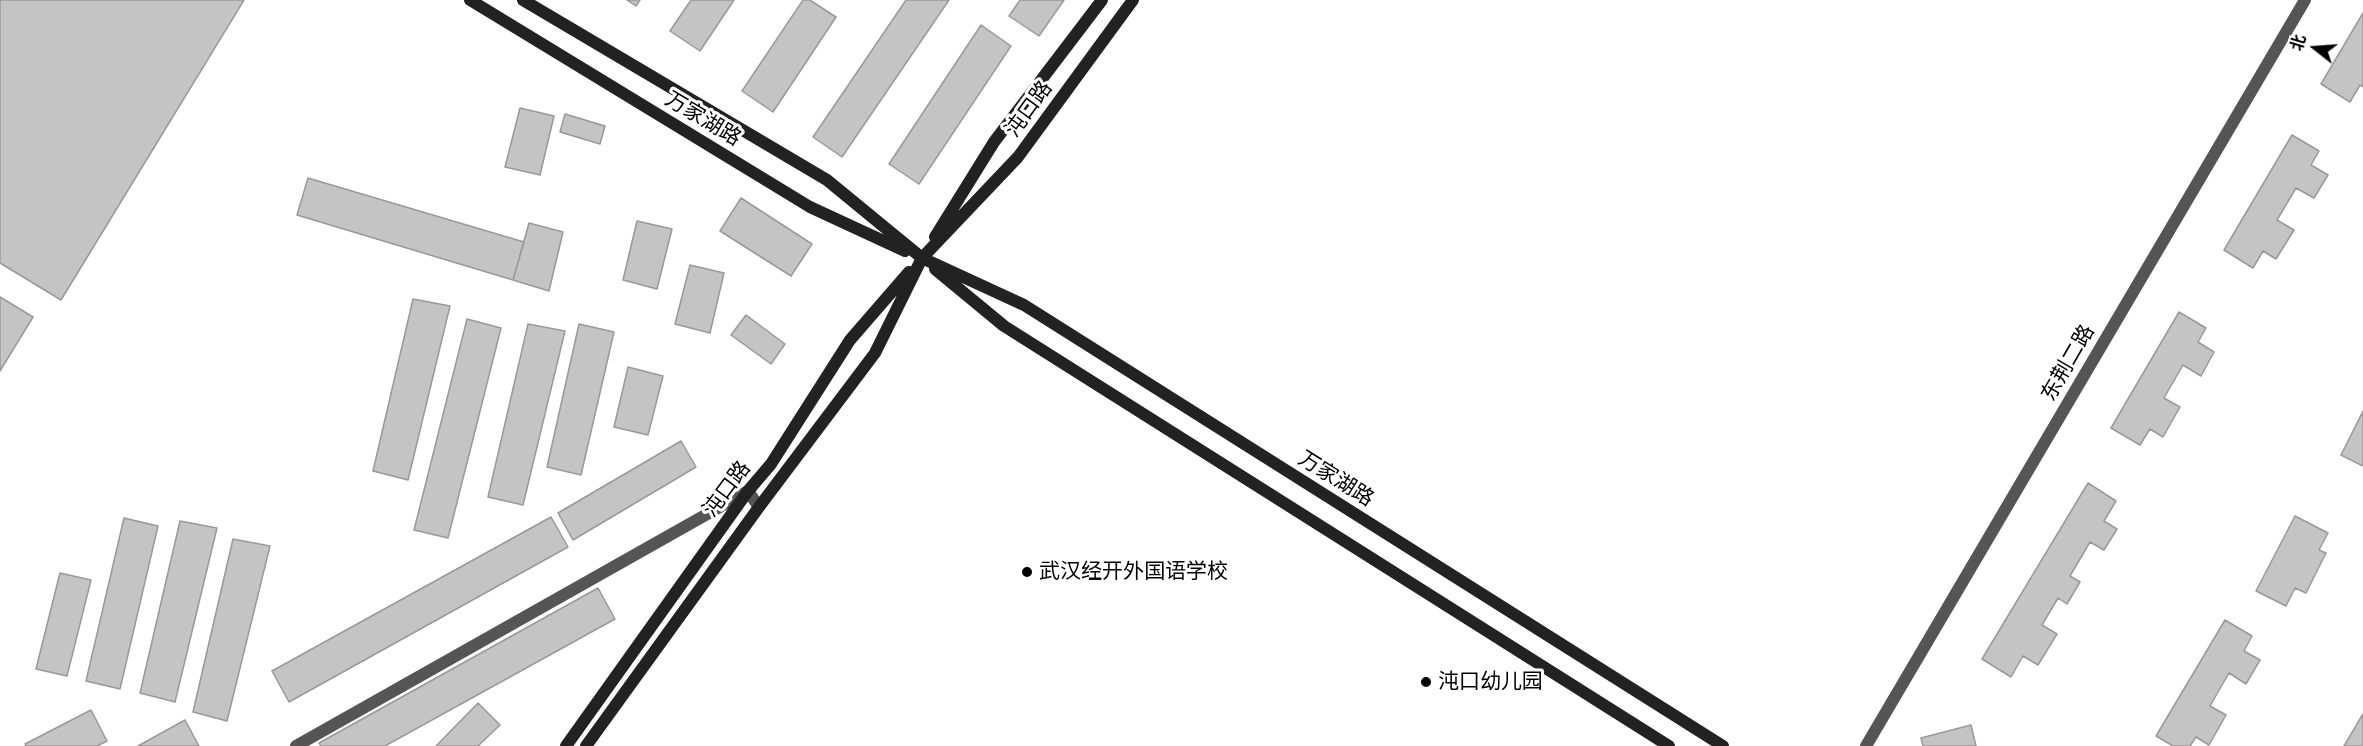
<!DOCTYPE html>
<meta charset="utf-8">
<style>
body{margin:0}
#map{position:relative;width:2363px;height:746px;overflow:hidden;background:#fff;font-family:Quicksand,"Noto Sans SC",sans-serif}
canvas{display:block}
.north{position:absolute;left:2285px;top:18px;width:60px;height:60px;-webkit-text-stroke:4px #fff;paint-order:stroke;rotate:287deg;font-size:16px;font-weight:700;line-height:24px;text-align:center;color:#000}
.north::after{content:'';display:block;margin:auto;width:21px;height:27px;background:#000;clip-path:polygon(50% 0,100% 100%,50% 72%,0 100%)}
</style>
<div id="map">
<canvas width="2363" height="746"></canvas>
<div class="north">北</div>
</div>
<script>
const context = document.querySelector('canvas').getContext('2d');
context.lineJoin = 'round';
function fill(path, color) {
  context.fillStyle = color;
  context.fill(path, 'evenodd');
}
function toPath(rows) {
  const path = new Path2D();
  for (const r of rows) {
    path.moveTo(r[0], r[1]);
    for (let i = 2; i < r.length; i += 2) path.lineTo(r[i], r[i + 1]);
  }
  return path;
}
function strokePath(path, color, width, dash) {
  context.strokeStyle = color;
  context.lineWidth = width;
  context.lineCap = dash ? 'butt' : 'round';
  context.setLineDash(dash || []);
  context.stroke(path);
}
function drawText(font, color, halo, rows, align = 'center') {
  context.font = font + ' Quicksand,"Noto Sans SC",sans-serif';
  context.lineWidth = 6;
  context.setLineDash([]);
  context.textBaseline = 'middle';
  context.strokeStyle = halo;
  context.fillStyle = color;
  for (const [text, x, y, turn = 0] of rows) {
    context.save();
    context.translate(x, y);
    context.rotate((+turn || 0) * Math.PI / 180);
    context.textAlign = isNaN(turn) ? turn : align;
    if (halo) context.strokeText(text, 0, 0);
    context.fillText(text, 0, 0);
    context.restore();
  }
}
const building = toPath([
 [0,0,244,0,61,300,0,263,0,0],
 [627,0,640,0,636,6,627,0],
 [691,0,734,0,700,51,670,31,691,0],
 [803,0,810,0,836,17,773,112,742,91,803,0],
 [906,0,949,0,842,157,813,137,906,0],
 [1020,0,1064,0,1039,36,1009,16,1020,0],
 [2363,13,2363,87,2360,85,2350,102,2321,84,2363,13],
 [981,25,1011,46,919,184,889,164,981,25],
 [520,108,554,116,540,175,505,167,520,108],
 [565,114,605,126,600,144,560,132,565,114],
 [2292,135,2319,151,2311,165,2328,175,2314,198,2296,188,2277,220,2294,230,2276,259,2263,251,2253,268,2224,250,2292,135],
 [308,178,524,242,513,280,297,215,308,178],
 [741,198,812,244,791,276,720,231,741,198],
 [637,221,672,229,657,289,623,280,637,221],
 [529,223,563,232,549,291,513,280,529,223],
 [690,265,724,273,710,333,675,324,690,265],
 [0,297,33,317,0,371,0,297],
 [413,299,450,306,408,480,373,471,413,299],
 [2179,312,2206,328,2198,342,2214,352,2201,376,2183,365,2164,398,2180,407,2163,437,2150,429,2140,445,2111,428,2179,312],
 [746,315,785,344,771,364,731,335,746,315],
 [467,319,501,328,448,538,414,530,467,319],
 [528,324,565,331,523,505,488,497,528,324],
 [579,324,614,332,581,475,547,467,579,324],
 [628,367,663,376,648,435,614,427,628,367],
 [2363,411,2363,466,2341,455,2363,411],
 [681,441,696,467,573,540,558,513,681,441],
 [2088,483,2116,501,2104,521,2117,529,2104,550,2090,542,2070,576,2080,582,2067,604,2058,598,2042,625,2057,634,2038,665,2023,656,2011,677,1982,659,2088,483],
 [2295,516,2328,533,2319,550,2326,553,2306,593,2295,588,2286,606,2256,591,2295,516],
 [551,517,568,547,289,702,272,671,551,517],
 [124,518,158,526,120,689,86,681,124,518],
 [180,521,217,528,175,702,140,693,180,521],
 [233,539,270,546,227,721,193,712,233,539],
 [60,573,91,580,67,676,36,669,60,573],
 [598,588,615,619,385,746,321,746,319,743,598,588],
 [2225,620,2252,636,2244,651,2260,660,2246,684,2229,673,2210,706,2226,715,2209,745,2196,737,2190,746,2173,746,2156,736,2225,620],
 [478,703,500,725,478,746,436,746,478,703],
 [91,710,107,741,97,746,26,746,25,744,91,710],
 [2363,714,2363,746,2344,746,2363,714],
 [185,720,199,746,138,746,185,720],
 [1971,725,1976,746,1923,746,1921,738,1971,725]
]);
const street = toPath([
 [296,746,748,491,759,507],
 [1866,746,2305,0]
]);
const secondary = toPath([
 [470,0,810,207,905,251],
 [523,0,827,180,922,258,1024,305,1723,746],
 [935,237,994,142,1102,0],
 [935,269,1004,326,1669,746],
 [566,746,748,491,771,464,850,340,909,272],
 [586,746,759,507,875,353,922,258,1018,157,1133,0]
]);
const markers = [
 [1027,572,6,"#000"],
 [1426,682,6,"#000"]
];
const streetNames = [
 ["沌口路",1029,109,-54],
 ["万家湖路",703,119,31],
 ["东荆二路",2068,363,-60],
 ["万家湖路",1336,479,32],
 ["沌口路",727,489,-53]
];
const poiNames = [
 ["武汉经开外国语学校",1039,572],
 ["沌口幼儿园",1438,682]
];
fill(building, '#c4c4c4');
strokePath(building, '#999', 1.5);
strokePath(street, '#555', 12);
strokePath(secondary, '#222', 12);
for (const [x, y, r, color] of markers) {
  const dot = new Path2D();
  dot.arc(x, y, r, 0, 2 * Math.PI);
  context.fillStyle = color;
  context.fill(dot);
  strokePath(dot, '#fff', 2);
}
drawText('21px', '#000', '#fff', streetNames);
drawText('21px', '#000', '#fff', poiNames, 'left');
</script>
